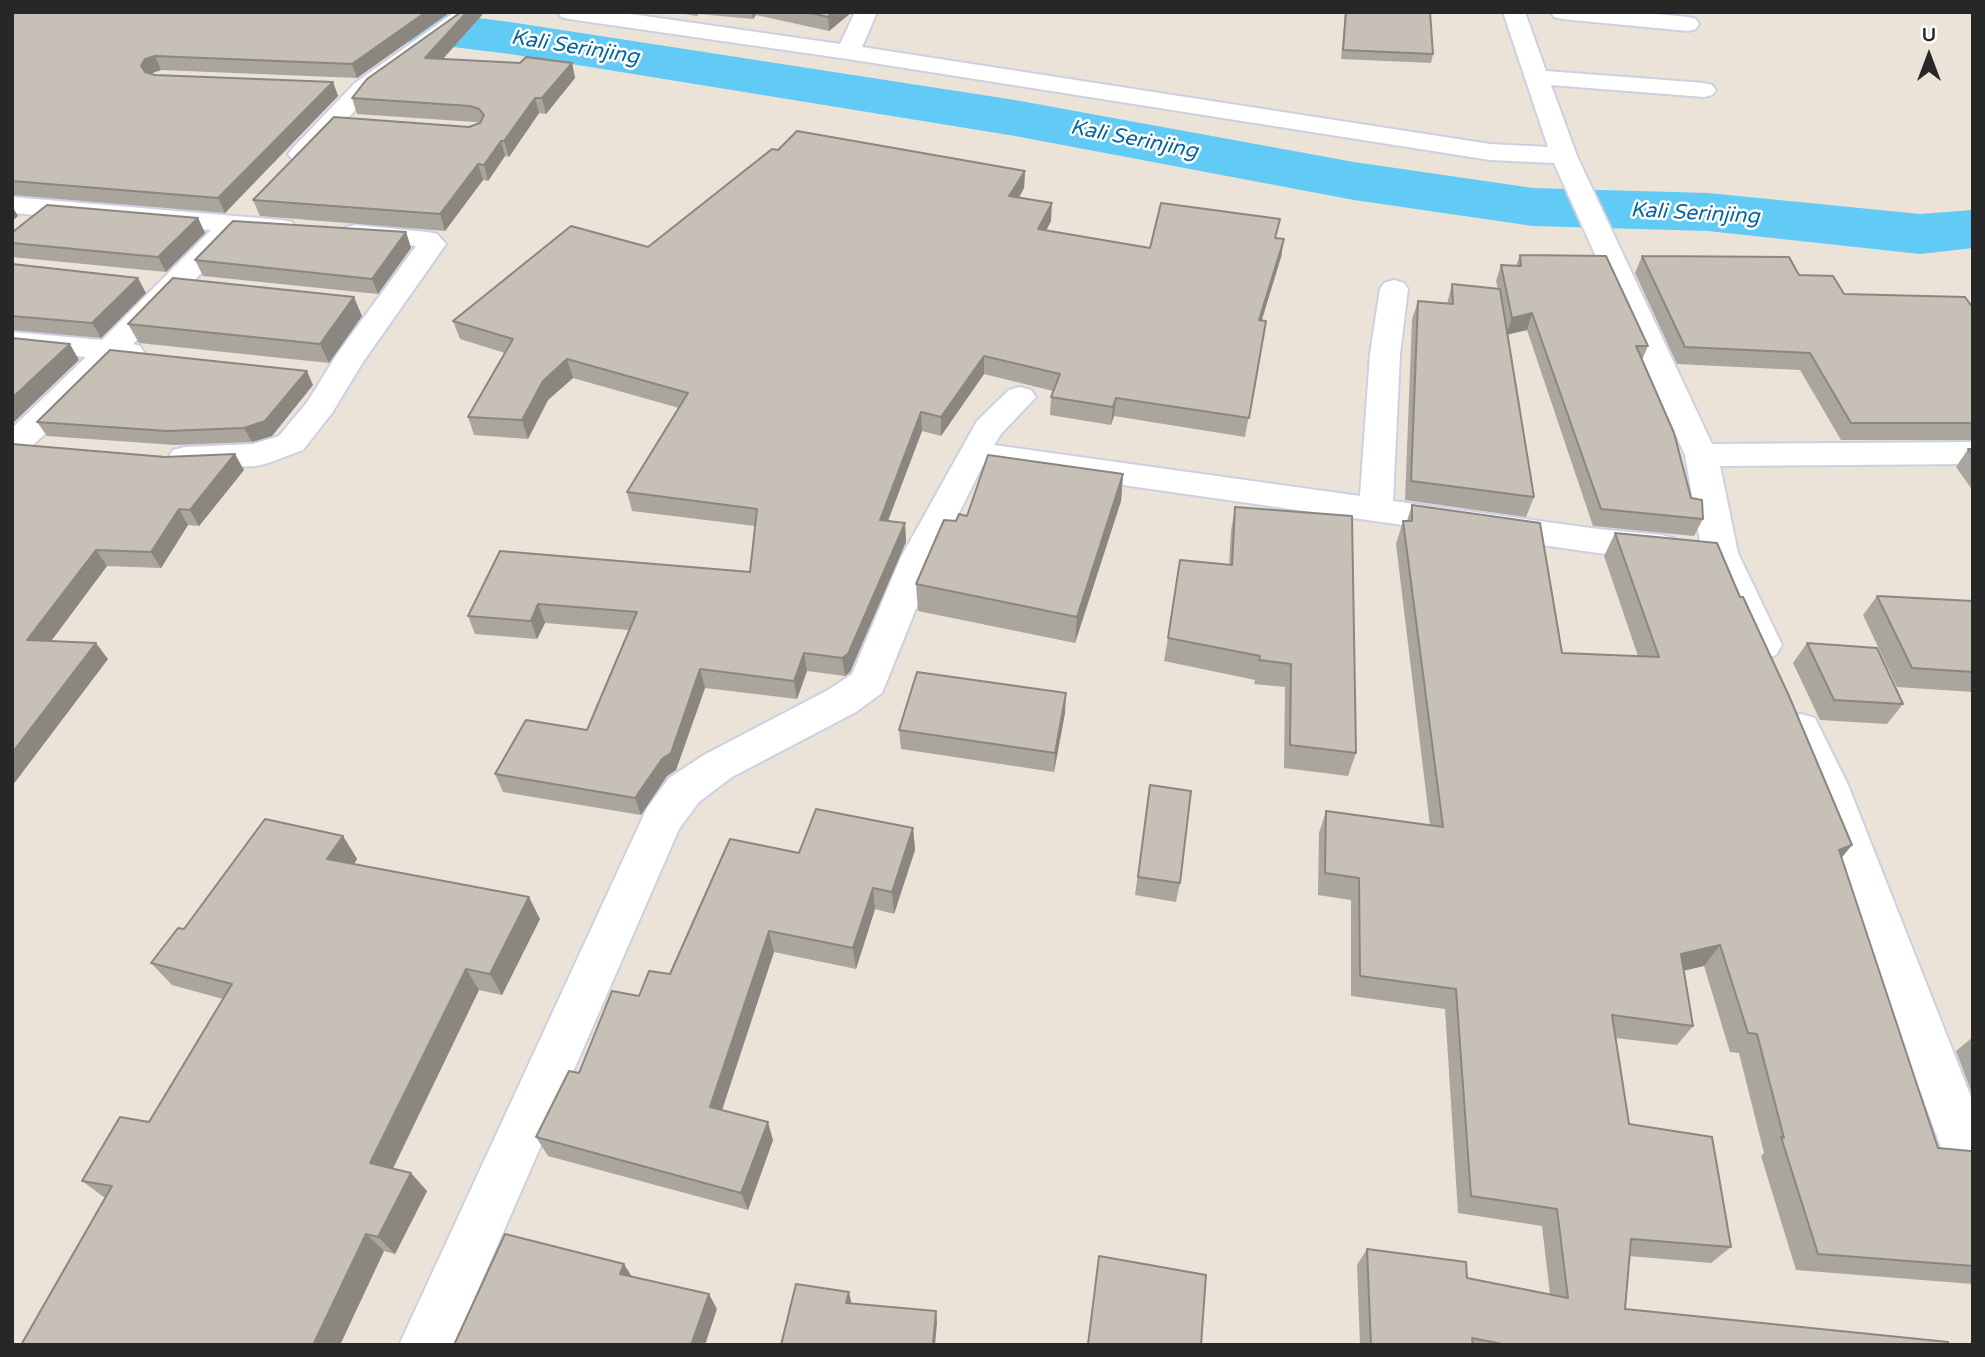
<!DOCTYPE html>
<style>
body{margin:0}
#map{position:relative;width:1985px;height:1357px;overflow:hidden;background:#ebe3d7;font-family:"Varela Round",sans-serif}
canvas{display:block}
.frame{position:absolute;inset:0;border:14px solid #272727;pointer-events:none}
.north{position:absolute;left:1894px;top:21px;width:70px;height:70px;-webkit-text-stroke:5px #fff;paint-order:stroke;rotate:0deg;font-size:19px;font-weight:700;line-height:28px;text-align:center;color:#272727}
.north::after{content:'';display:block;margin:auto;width:24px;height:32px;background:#272727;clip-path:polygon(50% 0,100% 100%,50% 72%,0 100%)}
</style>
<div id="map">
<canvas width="1985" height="1357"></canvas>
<div class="frame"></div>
<div class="north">U</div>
</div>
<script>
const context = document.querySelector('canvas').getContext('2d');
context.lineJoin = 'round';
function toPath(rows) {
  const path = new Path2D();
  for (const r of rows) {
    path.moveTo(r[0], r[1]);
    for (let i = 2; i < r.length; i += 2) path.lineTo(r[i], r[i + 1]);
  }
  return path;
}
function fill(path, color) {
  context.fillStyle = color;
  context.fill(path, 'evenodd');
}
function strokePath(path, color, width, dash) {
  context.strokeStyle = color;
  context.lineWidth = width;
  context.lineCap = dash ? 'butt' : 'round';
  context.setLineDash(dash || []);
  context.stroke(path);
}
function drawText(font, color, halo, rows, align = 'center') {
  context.font = font + ' "Varela Round",sans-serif';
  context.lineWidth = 5;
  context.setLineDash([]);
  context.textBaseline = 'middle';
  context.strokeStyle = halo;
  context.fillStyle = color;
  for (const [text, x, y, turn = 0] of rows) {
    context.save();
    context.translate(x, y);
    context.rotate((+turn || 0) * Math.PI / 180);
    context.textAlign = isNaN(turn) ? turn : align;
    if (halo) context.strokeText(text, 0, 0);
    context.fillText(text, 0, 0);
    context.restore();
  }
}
const river = toPath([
 [272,12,430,12,510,22,1015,100,1354,162,1533,188,1708,193,1920,214,1973,210,1973,248,1920,254,1708,231,1533,226,1354,200,1015,136,510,54,298,28,280,23,272,12]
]);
const minor = toPath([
 [455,12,481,12,371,93,310,159,301,162,292,159,288,154,292,149,355,83,455,12],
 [558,12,617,12,840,44,855,12,877,12,862,47,1490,144,1548,147,1503,12,1525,12,1546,71,1704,83,1712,85,1716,90,1712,95,1704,97,1551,85,1577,156,1712,444,1973,442,1973,464,1720,466,1738,553,1782,645,1776,655,1763,659,1750,655,1702,553,1685,455,1554,163,1490,160,848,59,569,19,561,17,558,12],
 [1551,12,1635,12,1688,17,1696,19,1699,24,1696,29,1688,31,1562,19,1554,17,1551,12],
 [12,197,282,220,292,222,296,228,292,234,282,236,240,233,133,344,140,346,144,352,140,358,118,360,55,425,24,453,12,456,12,428,86,357,12,350,12,332,102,340,211,230,12,213,12,197],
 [356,225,427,232,437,234,446,244,363,362,332,413,303,450,268,463,256,466,185,469,173,466,168,458,173,450,185,447,253,444,279,436,308,401,337,354,416,246,346,239,342,233,346,227,356,225],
 [1394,280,1404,283,1408,289,1400,354,1393,501,1598,529,1662,535,1674,538,1680,547,1674,556,1662,559,1598,553,983,465,936,559,882,693,856,712,732,777,699,802,679,829,454,1345,399,1345,647,808,669,778,704,755,828,690,852,674,900,559,977,421,1009,390,1020,387,1031,390,1036,397,1001,434,994,445,1360,496,1370,354,1380,289,1384,283,1394,280],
 [1801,714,1815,718,1848,785,1973,1102,1973,1191,1955,1184,1948,1166,1806,785,1781,729,1787,718,1801,714]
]);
const wall = toPath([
 [12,12,450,12,357,78,161,70,152,73,151,74,155,75,333,82,338,96,225,213,12,195],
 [670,12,852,12,829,31,756,15,753,19,699,14,697,16],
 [1345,12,1430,12,1433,54,1431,63,1341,59],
 [482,15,443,59,520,63,572,63,575,78,546,114,539,113,509,157,505,156,488,181,483,180,445,231,260,216,253,200,480,123,475,122,357,114,352,98],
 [778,150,1025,171,1024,188,1019,198,1051,221,1046,231,1150,248,1276,238,1284,239,1281,257,1262,320,1266,321,1245,437,1114,416,1111,425,1050,415,1051,397,1053,391,984,374,941,436,922,431,888,521,905,523,906,542,850,672,845,676,807,671,797,699,705,688,676,770,667,776,641,815,503,792,495,774,587,730,629,630,545,623,537,639,475,634,468,616,500,551,750,572,755,526,632,511,627,492,679,408,573,378,548,400,528,439,474,435,468,417,505,353,460,339,453,321,648,247],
 [198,218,205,233,166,272,12,257,12,231],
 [406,232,411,248,378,294,203,276,195,260],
 [1520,255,1648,346,1642,360,1691,498,1703,519,1694,536,1593,526,1527,330,1508,334,1534,497,1526,517,1405,500,1412,319,1418,301,1447,304,1452,284,1498,289,1496,281,1501,265,1516,266],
 [1642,256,1799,275,1844,294,1973,308,1973,440,1841,440,1800,370,1677,364,1635,273],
 [12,264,146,293,101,338,12,330],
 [362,316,329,363,139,343,128,324],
 [313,385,272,436,252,442,175,445,47,436,37,422],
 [12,444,244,470,199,526,188,525,161,568,107,566,51,641,108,659,12,786],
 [1968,449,1973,449,1973,491,1956,467],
 [1123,474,1121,501,1075,643,918,611,916,584,956,521,967,516],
 [1412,505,1562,653,1638,656,1604,556,1615,533,1740,597,1852,845,1841,858,1938,1148,1973,1155,1973,1284,1796,1270,1761,1156,1764,1153,1739,1053,1730,1052,1704,966,1684,970,1693,1026,1677,1045,1615,1038,1629,1124,1731,1247,1711,1263,1629,1256,1625,1309,1949,1345,1360,1345,1357,1265,1367,1249,1467,1278,1550,1295,1542,1226,1458,1213,1445,1009,1351,996,1351,900,1318,895,1319,833,1326,811,1430,826,1396,544,1403,521,1407,521],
 [1235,507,1356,753,1348,776,1284,768,1285,687,1254,684,1255,680,1164,661,1168,638,1229,565,1231,531],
 [1877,596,1973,601,1973,692,1897,687,1863,615],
 [1807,643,1903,704,1887,724,1820,720,1793,663],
 [1065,713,1054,772,901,749,899,730],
 [1150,785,1180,883,1176,902,1135,895],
 [913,828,915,850,894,914,875,909,856,969,774,952,722,1110,773,1140,748,1210,548,1156,536,1137,579,1073,670,974,799,853],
 [343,836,357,859,354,864,540,919,502,995,479,990,393,1169,427,1191,395,1254,384,1251,340,1345,21,1345,105,1198,82,1181,149,1122,223,999,172,985,151,963,184,929],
 [1973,1037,1973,1096,1956,1051],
 [1099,1256,1201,1345,1087,1345]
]);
const shadedWall = toPath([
 [426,12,450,12,357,78,352,64],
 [467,12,481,12,482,15,430,73,425,58],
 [752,12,756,12,756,15,753,19],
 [833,12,852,12,829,31,828,17],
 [155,56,161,70,152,73,147,80,141,66,145,59],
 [572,63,575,78,546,114,542,98],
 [333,82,338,96,225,213,218,198],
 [535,98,539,113,509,157,504,141],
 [501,141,505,156,488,181,484,165],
 [478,164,483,180,445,231,440,214],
 [1025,171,1024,188,1009,214,1009,196],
 [1052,203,1051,221,1037,247,1038,229],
 [12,206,18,216,12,221],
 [198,218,205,233,166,272,158,257],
 [406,232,411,248,378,294,372,279],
 [1284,239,1281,257,1256,338,1259,320],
 [138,278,146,293,101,338,92,323],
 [354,297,362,316,329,363,320,344],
 [1532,313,1527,330,1506,335,1512,318],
 [70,344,79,360,12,424,12,398],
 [984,356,984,374,941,436,941,417],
 [567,359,573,378,548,400,528,439,522,420,543,381],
 [307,371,313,385,272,436,252,442,244,428],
 [1116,398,1114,416,1111,425,1113,407],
 [921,412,922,431,881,539,880,520],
 [235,454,244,470,199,526,190,510],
 [1123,474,1121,501,1075,643,1077,617],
 [179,509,188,525,161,568,151,552],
 [905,523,906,542,850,672,845,676,842,658],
 [96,550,107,566,40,656,27,640],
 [538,604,545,623,537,639,531,621],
 [96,643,108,659,12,786,12,753],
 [804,653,807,671,797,699,794,681],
 [700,669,705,688,676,770,667,776,641,815,635,798],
 [1066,693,1065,713,1054,772,1055,753],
 [913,828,915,850,894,914,892,892],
 [343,836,357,859,343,881,327,859],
 [1852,845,1834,867,1839,850],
 [873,888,875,909,856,969,853,948],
 [529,897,540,919,502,995,490,974],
 [769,931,774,952,717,1125,710,1107],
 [1720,945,1704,966,1666,975,1681,954],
 [466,969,479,990,386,1182,370,1163],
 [768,1122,773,1140,748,1210,741,1193],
 [411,1173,427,1191,395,1254,378,1237],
 [366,1234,384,1251,340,1345,313,1345],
 [624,1264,634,1280,620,1274],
 [849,1292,852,1305,846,1303],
 [709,1294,717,1309,705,1345,691,1345],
 [936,1311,937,1323,935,1345,933,1345]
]);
const building = toPath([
 [12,12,426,12,352,64,155,56,145,59,141,66,145,72,155,75,333,82,218,198,12,181,12,12],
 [461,12,467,12,425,58,520,63,526,57,572,63,542,98,535,98,504,141,501,141,484,165,478,164,440,214,253,200,334,117,469,127,480,123,484,115,479,109,470,106,352,98,367,79,461,12],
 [807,12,833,12,828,17,807,12],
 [1346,12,1430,12,1433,54,1343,50,1346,12],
 [797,131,1025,171,1009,196,1052,203,1038,229,1150,248,1161,203,1280,219,1275,238,1284,239,1259,320,1266,321,1249,418,1116,398,1113,407,1051,397,1060,374,984,356,941,417,921,412,880,520,905,523,848,654,842,658,804,653,794,681,700,669,671,753,662,759,635,798,495,774,526,720,587,730,637,612,538,604,531,621,468,616,500,551,750,572,757,509,627,492,688,393,567,359,543,381,522,420,468,417,513,339,453,321,571,226,648,247,772,149,778,150,797,131],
 [47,205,198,218,158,257,12,243,12,231,14,231,47,205],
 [233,221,406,232,372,279,195,260,233,221],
 [1520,255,1606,256,1648,346,1636,346,1674,433,1691,498,1702,500,1703,519,1601,509,1532,313,1512,318,1501,265,1521,266,1520,255],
 [1642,256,1789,257,1799,275,1833,276,1844,294,1965,297,1973,308,1973,423,1851,423,1810,353,1685,347,1642,256],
 [12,264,138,278,92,323,12,316,12,264],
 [173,278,354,297,320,344,128,324,173,278],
 [1452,284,1500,289,1534,497,1411,481,1418,301,1453,304,1452,284],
 [12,338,70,344,12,398,12,338],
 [110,350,307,371,265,421,244,428,167,431,37,422,110,350],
 [12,444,165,457,235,454,190,510,179,509,151,552,96,550,27,640,96,643,12,753,12,444],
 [1968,449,1973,449,1973,456,1968,449],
 [988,455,1123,474,1077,617,916,584,944,520,956,521,959,514,967,516,988,455],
 [1412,505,1540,523,1562,653,1659,657,1615,533,1717,543,1740,597,1743,597,1789,696,1852,845,1839,850,1938,1148,1971,1151,1973,1155,1973,1266,1818,1254,1781,1137,1784,1138,1757,1034,1748,1033,1720,945,1681,954,1693,1026,1612,1015,1629,1124,1712,1137,1731,1247,1631,1239,1625,1309,1948,1342,1949,1345,1507,1345,1472,1338,1473,1345,1371,1345,1367,1249,1466,1262,1467,1278,1568,1298,1557,1209,1471,1196,1456,989,1360,976,1359,878,1325,873,1326,811,1443,827,1403,521,1412,521,1412,505],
 [1235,507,1352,516,1356,753,1290,745,1291,664,1259,660,1260,656,1168,638,1180,560,1232,565,1235,507],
 [1877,596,1973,601,1973,672,1912,668,1877,596],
 [1807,643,1877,648,1903,704,1834,700,1807,643],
 [917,672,1066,693,1055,753,899,730,917,672],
 [1150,785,1191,791,1180,883,1138,877,1150,785],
 [816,809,913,828,892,892,873,888,853,948,769,931,710,1107,768,1122,741,1193,536,1137,569,1071,579,1073,612,991,639,996,649,971,670,974,730,839,799,853,816,809],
 [265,819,343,836,327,859,529,897,490,974,466,969,370,1163,411,1173,378,1237,366,1234,313,1345,21,1345,112,1186,82,1181,120,1117,149,1122,232,984,151,963,178,928,184,929,265,819],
 [505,1234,624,1264,620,1274,709,1294,691,1345,454,1345,505,1234],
 [1099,1256,1206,1275,1201,1345,1088,1345,1099,1256],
 [796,1284,849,1292,846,1303,936,1311,933,1345,781,1345,796,1284]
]);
const farWaternames = [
 ["Kali Serinjing",575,48,9],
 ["Kali Serinjing",1134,140,11],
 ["Kali Serinjing",1695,214,3]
];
fill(river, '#61cbf6');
strokePath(minor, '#ccd0e2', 4);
fill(minor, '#fff');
fill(wall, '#aaa59d');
fill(shadedWall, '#8b8680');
fill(building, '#c6c0b7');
strokePath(building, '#8b8680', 2);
drawText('italic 21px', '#04669e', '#fff', farWaternames);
</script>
